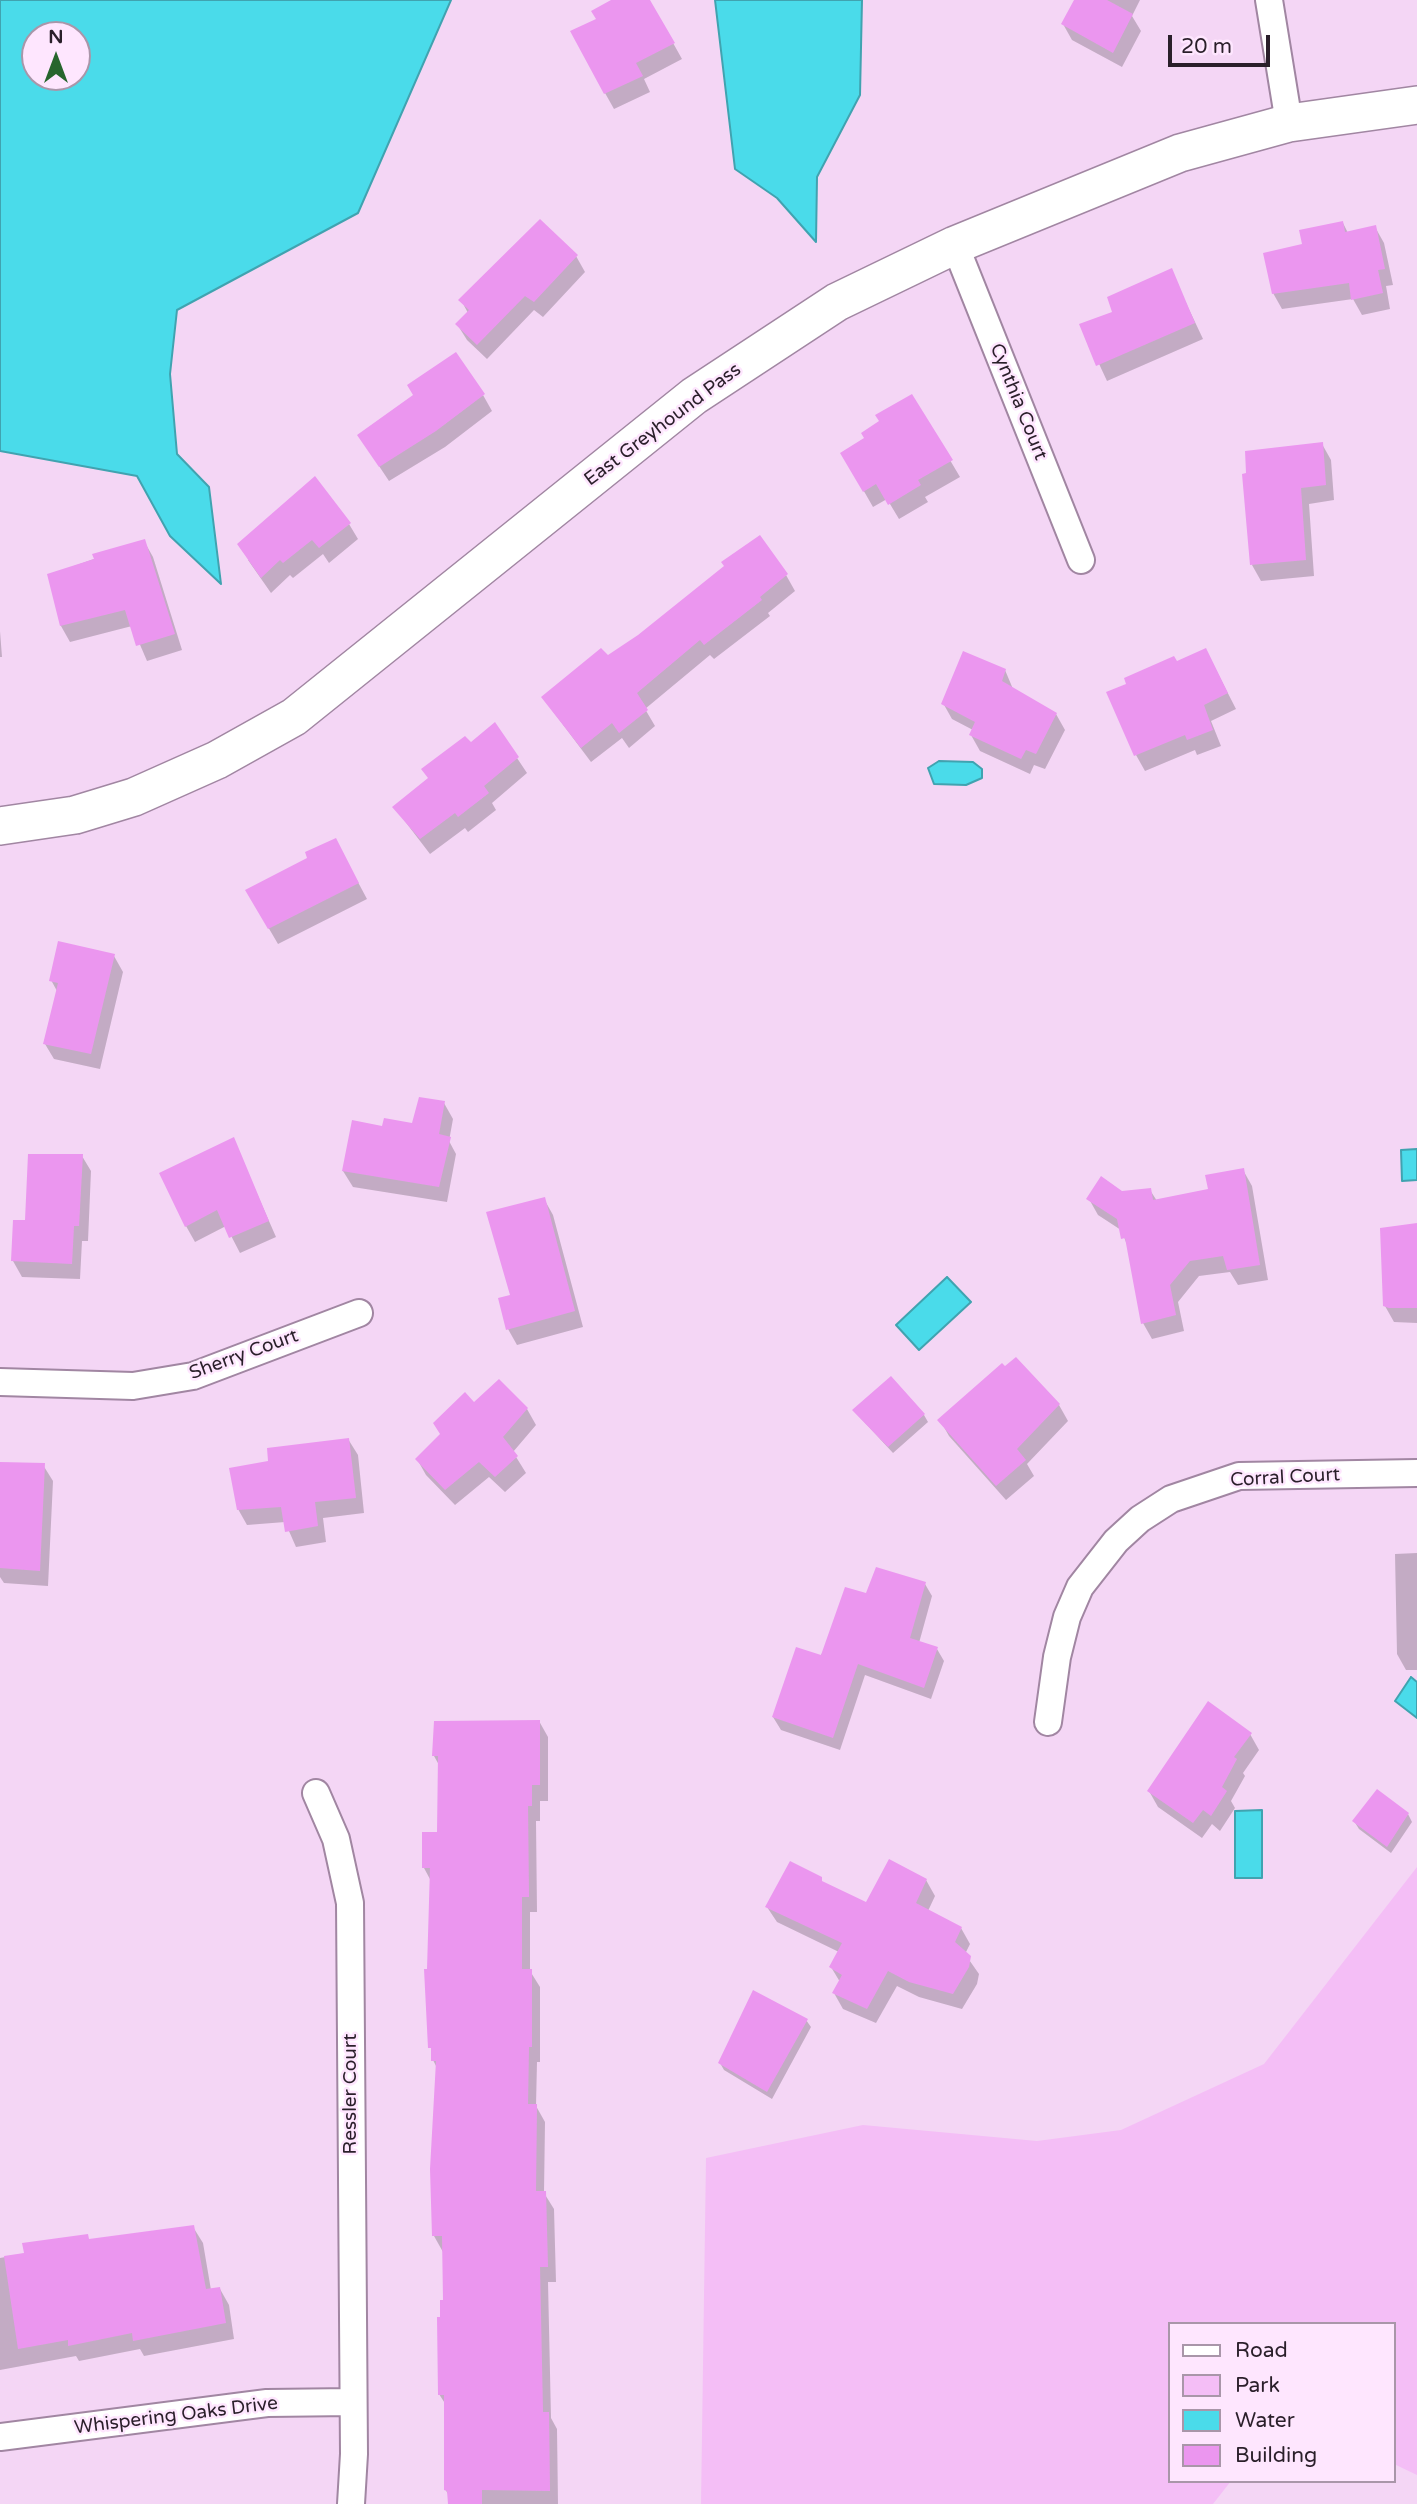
<!DOCTYPE html>
<style>
body{margin:0}
#map{position:relative;width:1417px;height:2504px;overflow:hidden;background:#f4d6f5;font-family:"Varela Round",sans-serif}
canvas{display:block}
.legend{position:absolute;left:1168px;top:2322px;width:228px;height:161px;box-sizing:border-box;background:#fee6fe;border:2px solid #a996a9;margin:0;padding:9px 12px;list-style:none;font-size:21px;color:#2a1f2a}
.legend li{display:flex;align-items:center;gap:14px;height:35px}
.legend b{width:35px;border:2px solid #a996a9}
.north{position:absolute;left:21px;top:21px;width:70px;height:70px;box-sizing:border-box;background:#fee6fe;border:2px solid #a996a9;border-radius:50%;rotate:0deg;font-size:19px;font-weight:700;line-height:28px;text-align:center;color:#2a1f2a}
.north::after{content:'';display:block;margin:auto;width:24px;height:32px;background:#27652d;clip-path:polygon(50% 0,100% 100%,50% 72%,0 100%)}
.scale{position:absolute;left:1168px;top:35px;width:102px;height:32px;box-sizing:border-box;border:4px solid #2a1f2a;border-top:0;padding-left:9px;font-size:21px;line-height:24px;white-space:nowrap;color:#2a1f2a;-webkit-text-stroke:5px #fee6fe;paint-order:stroke}
</style>
<div id="map">
<canvas width="1417" height="2504"></canvas>
<ul class="legend">
<li><b style="height:9px;background:#fff"></b>Road</li>
<li><b style="height:19px;background:#f4bef6"></b>Park</li>
<li><b style="height:19px;background:#4adbea"></b>Water</li>
<li><b style="height:19px;background:#eb96ef"></b>Building</li>
</ul>
<div class="north">N</div>
<div class="scale">20 m</div>
</div>
<script>
const context = document.querySelector('canvas').getContext('2d');
context.lineJoin = 'round';
function fill(path, color) {
  context.fillStyle = color;
  context.fill(path, 'evenodd');
}
function toPath(rows) {
  const path = new Path2D();
  for (const r of rows) {
    path.moveTo(r[0], r[1]);
    for (let i = 2; i < r.length; i += 2) path.lineTo(r[i], r[i + 1]);
  }
  return path;
}
function strokePath(path, color, width, dash) {
  context.strokeStyle = color;
  context.lineWidth = width;
  context.lineCap = dash ? 'butt' : 'round';
  context.setLineDash(dash || []);
  context.stroke(path);
}
function drawText(font, color, halo, rows, align = 'center') {
  context.font = font + ' "Varela Round",sans-serif';
  context.lineWidth = 5;
  context.setLineDash([]);
  context.textBaseline = 'middle';
  context.strokeStyle = halo;
  context.fillStyle = color;
  for (const [text, x, y, turn = 0] of rows) {
    context.save();
    context.translate(x, y);
    context.rotate((+turn || 0) * Math.PI / 180);
    context.textAlign = isNaN(turn) ? turn : align;
    if (halo) context.strokeText(text, 0, 0);
    context.fillText(text, 0, 0);
    context.restore();
  }
}
const green = toPath([
 [1417,1867,1417,2475,1394,2464,1394,2324,1170,2324,1170,2481,1231,2481,1213,2504,701,2504,706,2158,863,2125,1037,2141,1121,2130,1264,2064]
]);
const water = toPath([
 [0,0,451,0,358,213,177,310,170,374,177,454,209,487,221,584,170,536,137,476,0,451,0,0],
 [35,35,77,35,77,77,35,77,35,35],
 [715,0,862,0,860,95,817,177,816,242,777,198,735,169,715,0],
 [939,761,973,762,982,769,982,778,966,785,934,784,928,768,939,761],
 [1417,1149,1417,1180,1402,1181,1401,1150,1417,1149],
 [947,1277,971,1302,919,1350,896,1325,947,1277],
 [1411,1677,1417,1682,1417,1718,1395,1701,1411,1677],
 [1262,1810,1262,1878,1235,1878,1235,1811,1262,1810]
]);
const shadow = toPath([
 [615,0,649,0,682,59,644,79,650,92,614,109,605,93,598,19],
 [1076,0,1140,0,1132,16,1141,31,1122,67,1072,40,1063,24],
 [1343,223,1348,233,1375,227,1384,243,1393,285,1386,286,1390,309,1362,315,1353,299,1282,309,1273,293],
 [576,256,585,272,543,317,534,310,487,359,467,340,457,324,468,313,461,300],
 [1171,271,1203,339,1107,381,1081,325,1114,313],
 [483,395,492,411,445,447,389,481,369,451],
 [912,396,960,477,925,497,928,502,899,519,887,499,873,507,842,453,867,438],
 [1322,444,1331,460,1334,500,1309,504,1314,576,1261,581,1252,565],
 [349,524,358,539,329,563,323,554,293,578,290,575,271,593,248,560],
 [144,541,153,557,182,650,147,661,132,626,70,642,61,626,49,575],
 [786,575,795,591,768,613,770,616,714,659,710,655,645,709,655,726,629,748,622,738,591,762,543,698,608,657],
 [0,631,2,657,0,657],
 [1177,663,1214,666,1236,709,1211,721,1221,746,1197,755,1195,750,1145,771,1136,755],
 [1005,670,1013,689,1056,714,1065,730,1045,769,1034,765,1030,774,980,751,971,735,973,730,952,719,943,703],
 [470,744,517,758,527,773,492,803,496,810,468,832,465,828,430,854,394,807],
 [344,856,367,899,278,944,247,891,309,859],
 [114,956,123,972,100,1069,54,1059,45,1044,57,991,51,980],
 [444,1103,453,1119,449,1141,456,1154,447,1202,353,1187,343,1171,383,1128,413,1125],
 [233,1139,276,1237,240,1253,226,1226,195,1242,186,1226],
 [82,1156,91,1171,88,1241,82,1241,80,1279,22,1277,13,1261,27,1221],
 [1243,1170,1252,1186,1268,1280,1238,1285,1230,1272,1199,1276,1178,1302,1184,1331,1152,1339,1143,1323,1128,1247,1121,1230,1098,1215,1089,1199,1150,1190,1157,1201,1210,1190],
 [544,1199,553,1215,583,1327,517,1345,508,1329,513,1296],
 [1417,1225,1417,1323,1394,1322,1385,1306],
 [1016,1360,1059,1405,1068,1421,1027,1464,1034,1476,1006,1500,949,1436,940,1420],
 [499,1382,527,1409,536,1425,513,1452,526,1473,505,1492,489,1477,455,1505,426,1475,417,1459],
 [854,1411,924,1415,928,1422,893,1453],
 [348,1439,358,1455,364,1513,323,1518,326,1542,296,1547,285,1522,247,1525,238,1509,270,1463],
 [0,1463,43,1465,53,1481,48,1586,4,1583,0,1577],
 [1417,1553,1417,1670,1406,1670,1397,1654,1395,1554],
 [925,1584,932,1596,919,1643,937,1649,944,1661,931,1699,865,1675,840,1750,781,1730,773,1717,867,1595],
 [539,1721,548,1737,548,1801,540,1801,540,1821,536,1821,537,1912,530,1912,530,1971,540,1987,540,2062,537,2062,536,2106,545,2122,544,2193,554,2209,556,2282,548,2282,551,2418,557,2429,558,2504,454,2504,445,2489,446,2405,439,2394,441,2319,445,2302,443,2252,434,2236,437,2068,433,2060,428,1971,431,1881,424,1868,438,1834,439,1765,434,1756],
 [1250,1734,1259,1750,1243,1773,1245,1776,1231,1801,1235,1808,1220,1831,1212,1824,1202,1838,1158,1807,1149,1791],
 [1408,1814,1412,1822,1391,1853,1359,1829,1354,1821],
 [926,1880,935,1896,928,1911,961,1928,970,1944,965,1954,979,1974,977,1984,962,2009,919,1997,897,1986,876,2023,843,2009,834,1993,840,1982,831,1967,839,1952,777,1922,767,1907,824,1884,867,1904],
 [806,2020,811,2027,772,2099,724,2070,720,2063],
 [193,2227,203,2243,211,2290,220,2289,229,2305,234,2339,144,2356,140,2349,79,2361,76,2356,0,2370,0,2258,90,2241]
]);
const building = toPath([
 [611,0,650,0,675,43,636,63,643,76,604,94,570,31,596,19,591,11],
 [1074,0,1107,0,1133,14,1113,53,1061,24],
 [540,219,578,255,534,302,525,296,477,345,455,324,469,310,458,300],
 [1343,221,1345,232,1376,225,1385,269,1378,270,1383,293,1351,300,1349,283,1272,294,1263,253,1302,244,1299,230],
 [1172,268,1195,323,1096,366,1079,324,1112,312,1107,297],
 [456,352,485,394,436,431,379,467,357,435,413,395,407,385],
 [912,394,953,460,918,480,921,485,888,505,876,484,863,492,840,453,864,438,861,433,879,421,875,415],
 [1323,442,1326,485,1301,488,1306,560,1250,565,1242,474,1246,473,1245,451],
 [315,476,351,523,319,548,312,540,283,563,280,560,261,578,237,544],
 [760,535,788,574,760,597,762,600,704,645,700,640,637,693,648,710,619,733,612,723,581,748,541,697,601,648,608,655,638,635,724,566,721,562],
 [145,539,175,634,136,646,125,610,60,626,47,574,94,559,92,554],
 [1206,648,1228,693,1204,705,1213,730,1187,740,1185,735,1134,756,1106,692,1126,684,1124,678,1174,656,1177,661],
 [963,651,1006,669,1002,681,1057,713,1036,754,1026,750,1021,759,969,735,975,722,941,704],
 [495,722,519,757,484,786,489,793,458,817,455,813,420,839,392,807,428,778,421,769,465,736,471,742],
 [336,838,359,883,268,929,245,890,307,858,305,852],
 [58,941,115,954,91,1054,43,1044,58,983,49,981],
 [419,1097,445,1101,439,1134,451,1137,439,1187,342,1171,352,1120,382,1126,384,1118,412,1123],
 [234,1137,269,1221,229,1238,217,1210,185,1227,159,1173],
 [28,1154,83,1154,79,1226,74,1226,72,1264,11,1261,13,1220,25,1220],
 [1244,1168,1260,1265,1227,1270,1223,1256,1190,1261,1170,1285,1176,1315,1141,1324,1125,1238,1121,1239,1117,1219,1086,1199,1101,1176,1122,1191,1151,1188,1153,1200,1208,1189,1205,1175],
 [545,1197,575,1311,506,1330,498,1298,510,1295,486,1212],
 [1417,1223,1417,1308,1389,1308,1383,1306,1380,1228],
 [1016,1357,1060,1404,1017,1449,1026,1460,996,1486,937,1420,1002,1363,1005,1366],
 [891,1376,925,1414,888,1447,852,1410],
 [499,1379,528,1408,503,1437,518,1456,495,1477,479,1462,445,1490,415,1459,440,1434,433,1423,465,1392,474,1402],
 [349,1438,356,1498,315,1502,318,1526,285,1532,281,1507,237,1510,229,1468,268,1461,267,1448],
 [0,1462,45,1463,40,1571,0,1568],
 [876,1567,926,1582,910,1638,938,1647,924,1688,858,1664,833,1738,772,1717,796,1647,821,1655,845,1587,866,1593],
 [1208,1701,1252,1733,1234,1757,1237,1759,1222,1787,1227,1791,1211,1816,1203,1810,1193,1823,1147,1791],
 [540,1720,540,1785,532,1785,532,1806,528,1806,529,1897,522,1897,522,1969,532,1969,532,2047,529,2047,528,2104,537,2104,536,2191,546,2191,548,2267,540,2267,543,2412,549,2412,550,2491,482,2490,482,2504,448,2504,447,2491,444,2490,444,2395,438,2395,437,2317,440,2317,440,2300,443,2300,442,2236,432,2236,430,2169,436,2061,431,2061,431,2048,428,2048,424,1969,427,1969,430,1868,422,1868,422,1832,437,1832,438,1756,432,1756,434,1721],
 [1377,1789,1409,1813,1387,1847,1352,1821],
 [889,1859,927,1879,916,1903,962,1927,955,1942,971,1956,969,1967,953,1994,909,1982,888,1971,867,2009,832,1993,842,1975,829,1967,842,1943,765,1907,790,1861,822,1877,822,1881,866,1902],
 [753,1990,808,2019,767,2092,718,2063],
 [194,2225,206,2289,220,2287,226,2323,133,2341,132,2333,68,2346,68,2340,18,2349,4,2256,24,2253,22,2243,88,2234,89,2239]
]);
const street = toPath([
 [1269,0,1289,123],
 [955,245,1081,560],
 [0,1382,133,1386,193,1376,359,1313],
 [1048,1722,1057,1657,1067,1617,1080,1587,1116,1541,1140,1519,1171,1499,1239,1476,1417,1473],
 [316,1793,336,1839,350,1903,354,2454,351,2504],
 [0,2437,267,2403,352,2402]
]);
const secondary = toPath([
 [0,826,75,815,134,797,217,760,294,717,694,396,837,302,955,245,1180,153,1289,123,1417,105]
]);
const streetNames = [
 ["Cynthia Court",1018,402,68],
 ["East Greyhound Pass",663,425,-37],
 ["Sherry Court",244,1355,-20],
 ["Corral Court",1285,1478,-3],
 ["Ressler Court",351,2094,-90],
 ["Whispering Oaks Drive",176,2416,-7]
];
fill(green, '#f4bef6');
fill(water, '#4adbea');
strokePath(water, '#40a3b0', 2);
fill(shadow, '#0003');
fill(building, '#eb96ef');
strokePath(street, '#a186a2', 30);
strokePath(secondary, '#a186a2', 40);
strokePath(street, '#fff', 26);
strokePath(secondary, '#fff', 37);
drawText('19px', '#2a1f2a', '#fee6fe', streetNames);
</script>
